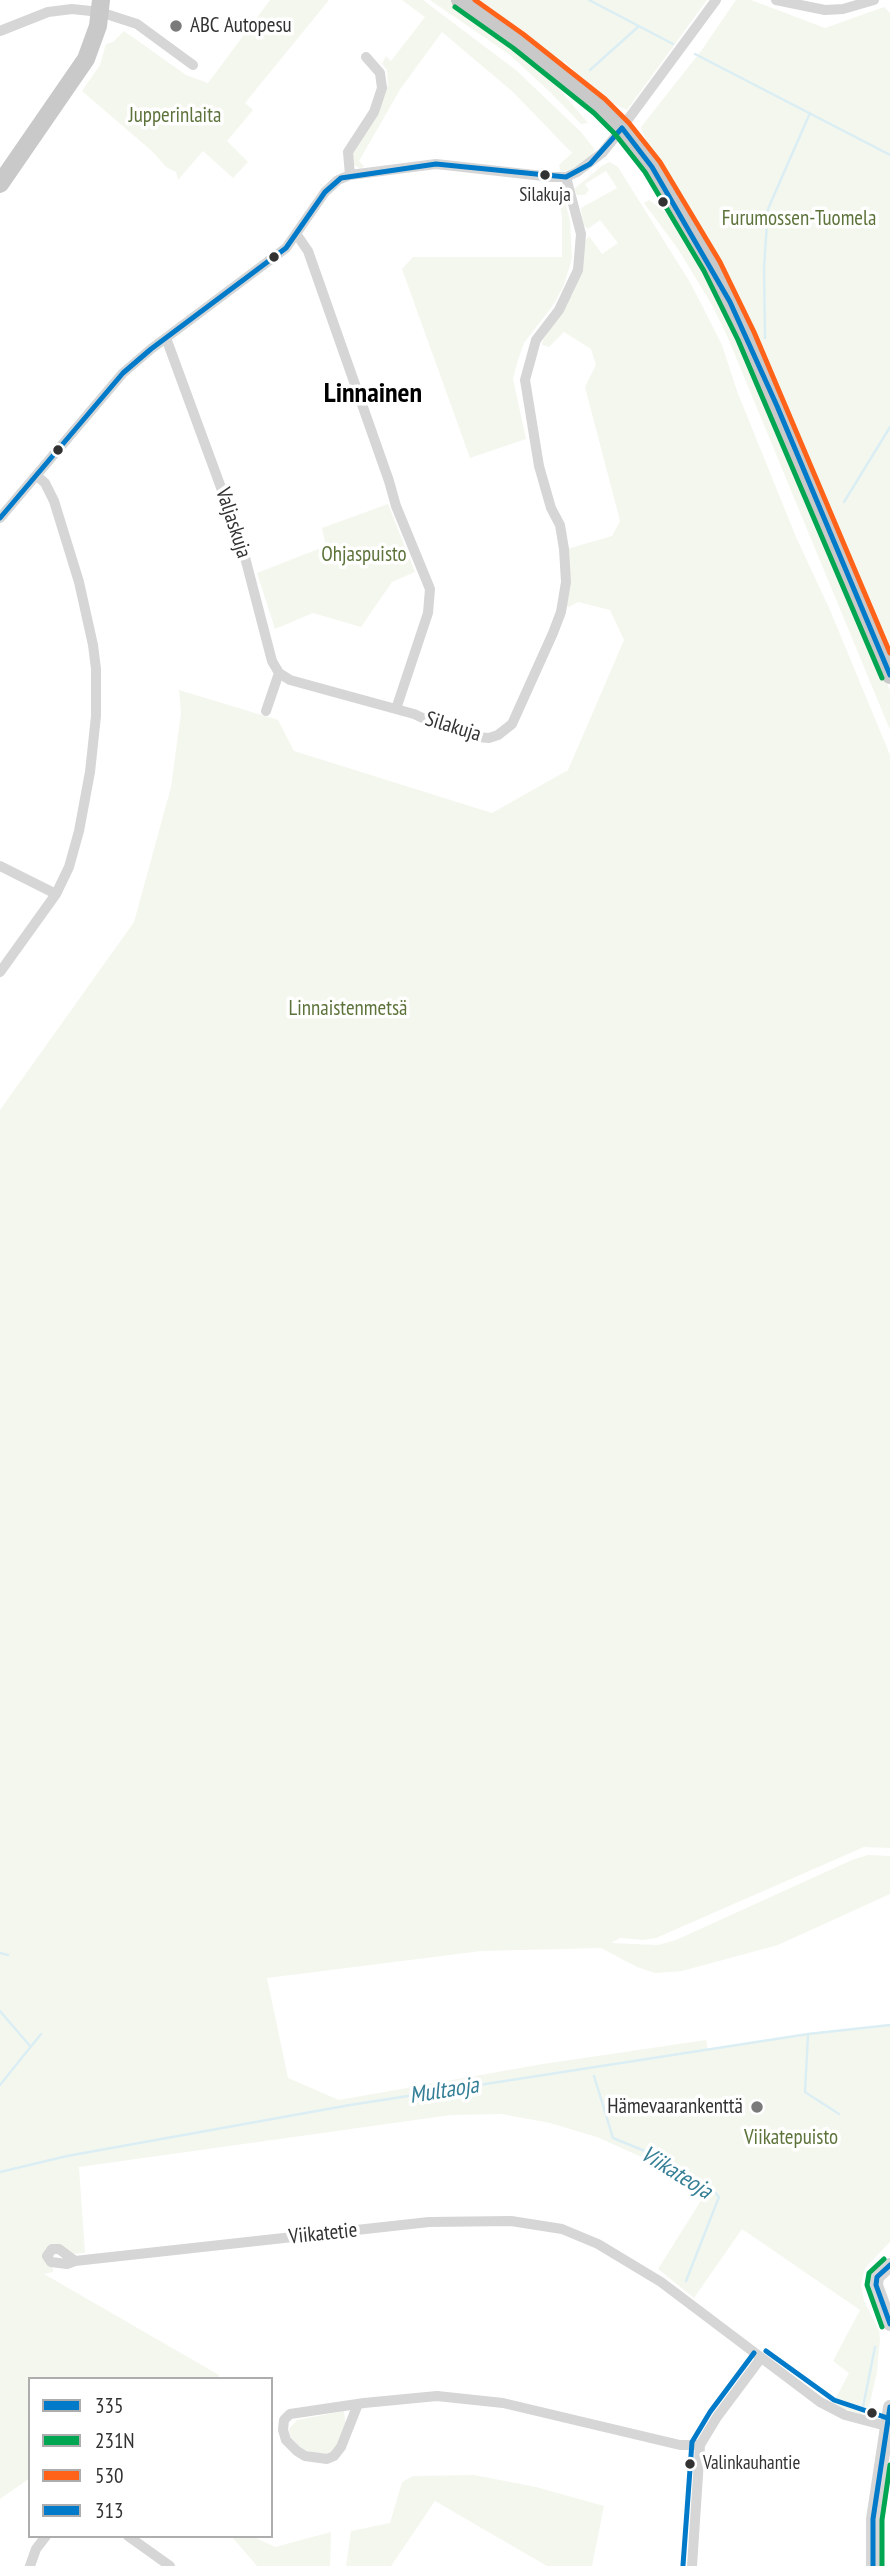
<!DOCTYPE html>
<meta charset="utf-8">
<style>
body{margin:0}
#map{position:relative;width:890px;height:2566px;overflow:hidden;background:#fff;font-family:"PT Sans Narrow",sans-serif}
canvas{display:block}
.legend{position:absolute;left:28px;top:2377px;width:245px;height:161px;box-sizing:border-box;background:#fff;border:2px solid #adadad;margin:0;padding:9px 12px;list-style:none;font-size:21px;color:#323232}
.legend li{display:flex;align-items:center;gap:14px;height:35px}
.legend b{width:35px;border:2px solid #adadad}
</style>
<div id="map">
<canvas width="890" height="2566"></canvas>
<ul class="legend">
<li><b style="height:9px;background:#007ac9"></b>335</li>
<li><b style="height:9px;background:#00a651"></b>231N</li>
<li><b style="height:9px;background:#ff6319"></b>530</li>
<li><b style="height:9px;background:#007ac9"></b>313</li>
</ul>
</div>
<script>
const context = document.querySelector('canvas').getContext('2d');
context.lineJoin = 'round';
function fill(path, color) {
  context.fillStyle = color;
  context.fill(path, 'evenodd');
}
function toPath(rows) {
  const path = new Path2D();
  for (const r of rows) {
    path.moveTo(r[0], r[1]);
    for (let i = 2; i < r.length; i += 2) path.lineTo(r[i], r[i + 1]);
  }
  return path;
}
function strokePath(path, color, width, dash) {
  context.strokeStyle = color;
  context.lineWidth = width;
  context.lineCap = dash ? 'butt' : 'round';
  context.setLineDash(dash || []);
  context.stroke(path);
}
function drawText(font, color, halo, rows, align = 'center') {
  context.font = font + ' "PT Sans Narrow",sans-serif';
  context.lineWidth = 7;
  context.setLineDash([]);
  context.textBaseline = 'middle';
  context.strokeStyle = halo;
  context.fillStyle = color;
  for (const [text, x, y, turn = 0] of rows) {
    context.save();
    context.translate(x, y);
    context.rotate((+turn || 0) * Math.PI / 180);
    context.textAlign = isNaN(turn) ? turn : align;
    if (halo) context.strokeText(text, 0, 0);
    context.fillText(text, 0, 0);
    context.restore();
  }
}
const green = toPath([
 [270,0,329,0,245,103,253,110,227,141,248,162,233,178,203,151,178,180,176,172,166,167,153,152,82,91,100,65,106,44,113,42,124,31,186,75,208,83],
 [402,0,423,0,517,71,581,132,595,150,589,159,577,167,561,172,559,165,572,153,513,92,442,32,401,88,359,161,364,166,361,169,354,165,350,154,388,85,387,70,382,64,386,56,391,61,425,17],
 [430,0,451,0,514,44,554,83,588,123,581,124,550,92,510,55],
 [472,0,707,0,627,110,603,99,564,61,560,64],
 [736,0,751,0,825,28,884,7,890,13,890,657,651,153,641,127,701,51],
 [610,162,618,167,691,284,722,345,737,391,796,537,830,610,890,755,890,1848,864,1847,656,1938,643,1940,620,1938,611,1943,658,1945,676,1940,852,1860,868,1855,890,1856,890,1894,778,1945,682,1971,655,1973,637,1967,601,1948,481,1951,267,1978,288,2078,339,2100,543,2064,706,2040,708,2050,808,2034,890,2025,890,2242,865,2268,861,2285,864,2301,879,2330,880,2339,877,2372,869,2407,861,2414,832,2405,849,2373,833,2361,860,2310,742,2229,694,2298,658,2269,707,2191,668,2169,597,2137,550,2123,501,2114,451,2115,79,2167,85,2253,74,2254,59,2244,51,2245,53,2272,44,2274,219,2375,217,2379,30,2379,30,2478,0,2499,0,1110,134,922,171,787,181,713,179,690,278,720,294,751,492,813,568,770,624,640,610,610,578,602,569,607,566,605,567,549,612,536,620,521,585,387,596,365,591,349,564,332,549,347,542,345,542,342,572,295,581,272,585,241,589,236,602,254,618,243,600,220,588,229,583,225,581,208,617,188,606,171,585,184,589,190,585,195,577,195,574,189,603,165],
 [558,191,562,191,570,220,572,258,564,285,554,304,524,343,517,363,513,379,526,439,470,458,402,269,413,257,562,257,562,218],
 [649,200,669,215,681,228,723,301,890,690,890,730,728,338,712,305,678,249,644,203],
 [388,504,415,572,392,582,361,627,313,613,275,629,257,573,326,546,322,528],
 [344,2411,346,2427,338,2444,330,2453,322,2455,302,2449,290,2436,289,2429,297,2420],
 [474,2475,536,2487,604,2506,592,2566,547,2566,435,2501,391,2566,346,2566,351,2531,390,2523,402,2482,413,2476],
 [331,2532,330,2566,257,2566,231,2536,252,2536,275,2547]
]);
const stream = toPath([
 [589,0,673,44],
 [695,54,890,155],
 [590,70,639,26],
 [765,338,764,267,768,209,810,113],
 [844,502,890,427],
 [0,1953,8,1955],
 [0,2011,30,2046],
 [808,2034,805,2092,839,2114],
 [594,2076,613,2138,657,2156,713,2190,719,2197,686,2281],
 [0,2085,41,2034],
 [0,2172,67,2156,350,2105,808,2034,890,2025],
 [863,2407,875,2347]
]);
const minor = toPath([
 [776,0,825,10,843,9,874,0],
 [0,31,48,12,72,9,100,12,137,24,193,65],
 [350,175,348,152,374,112,382,88,380,73,366,57],
 [297,235,308,251,389,481,396,506,430,589,428,613,396,709],
 [166,338,241,542,272,661,279,673,266,711],
 [0,518,123,373,151,349,286,248,325,192,338,180,350,175,436,164,552,177,566,177,577,172,602,153,615,137,716,0],
 [279,673,290,680,414,714,438,725,477,737,489,738,498,735,512,724,553,633,561,612,566,582,564,549,560,525,551,508,539,466,525,380,536,340,559,310,578,270,581,234,566,177],
 [0,866,56,894],
 [0,972,56,894,69,867,79,831,90,772,96,716,96,669,93,645,79,582,54,501,45,483,37,476],
 [75,2261,59,2249,52,2249,47,2256,51,2262,67,2264,75,2261,429,2222,511,2221,562,2229,598,2244,661,2282,820,2402,845,2415,890,2427],
 [358,2404,341,2447,334,2456,327,2459,305,2456,297,2451,286,2440,283,2430,284,2420,290,2414,364,2403,437,2396,503,2403,680,2445,700,2445],
 [128,2536,170,2566],
 [30,2566,36,2549,46,2536],
 [692,2566,700,2445,717,2417,761,2358]
]);
const tertiary = toPath([
 [890,2265,877,2277,876,2285,890,2324],
 [873,2566,873,2519,890,2407]
]);
const primary = toPath([
 [460,0,518,41,600,106,622,128,652,167,712,267,746,336,890,675],
 [0,184,86,59,98,26,101,0]
]);
const bus1 = toPath([
 [0,518,123,373,151,349,286,248,325,192,341,178,436,164,566,177,590,164,622,128,652,167,730,302,777,406,890,675],
 [890,2265,877,2277,876,2285,890,2324],
 [873,2566,873,2519,890,2407]
]);
const bus2 = toPath([
 [455,7,513,48,594,113,615,134,645,172,704,271,738,340,882,678],
 [882,2327,867,2285,869,2273,884,2259],
 [882,2566,882,2520,890,2465]
]);
const bus3 = toPath([
 [475,0,523,34,605,99,629,123,660,162,720,262,754,332,890,653]
]);
const bus4 = toPath([
 [766,2351,834,2400,890,2419],
 [683,2565,692,2442,710,2412,754,2353]
]);
const markers = [
 [176,26,7,"#7a7a7a"],
 [545,175,6,"#323232"],
 [663,202,6,"#323232"],
 [274,257,6,"#323232"],
 [58,450,6,"#323232"],
 [757,2107,7,"#7a7a7a"],
 [872,2413,6,"#323232"],
 [690,2464,6,"#323232"]
];
const busNames = [
 ["Silakuja",545,196],
 ["Valinkauhantie",703,2464,"left"]
];
const poiNames = [
 ["ABC Autopesu",190,26],
 ["Hämevaarankenttä",743,2107,"right"]
];
const parkNames = [
 ["Jupperinlaita",175,116],
 ["Furumossen-Tuomela",799,219],
 ["Ohjaspuisto",364,555],
 ["Linnaistenmetsä",348,1009],
 ["Viikatepuisto",791,2138]
];
const streetNames = [
 ["Valjaskuja",233,523,72],
 ["Silakuja",453,727,17],
 ["Viikatetie",323,2234,-6]
];
const waterNames = [
 ["Multaoja",444,2091,-9],
 ["Viikateoja",676,2173,32]
];
const districtNames = [
 ["Linnainen",373,394]
];
fill(green, '#f4f7ee');
strokePath(stream, '#dbeef4', 2.5);
strokePath(minor, '#d6d6d6', 10);
strokePath(tertiary, '#d6d6d6', 14);
strokePath(primary, '#c9c9c9', 18);
strokePath(bus1, '#007ac9', 5);
strokePath(bus2, '#00a651', 5);
strokePath(bus3, '#ff6319', 5);
strokePath(bus4, '#007ac9', 5);
for (const [x, y, r, color] of markers) {
  const dot = new Path2D();
  dot.arc(x, y, r, 0, 2 * Math.PI);
  context.fillStyle = color;
  context.fill(dot);
  strokePath(dot, '#fff', 2.5);
}
drawText('19px', '#323232', '#fff', busNames);
drawText('21px', '#323232', '#fff', poiNames, 'left');
drawText('21px', '#5d733a', '#fff', parkNames);
drawText('21px', '#323232', '#fff', streetNames);
drawText('italic 23px', '#357f96', '#fff', waterNames);
drawText('bold 28px', '#000', '#fff', districtNames);
</script>
